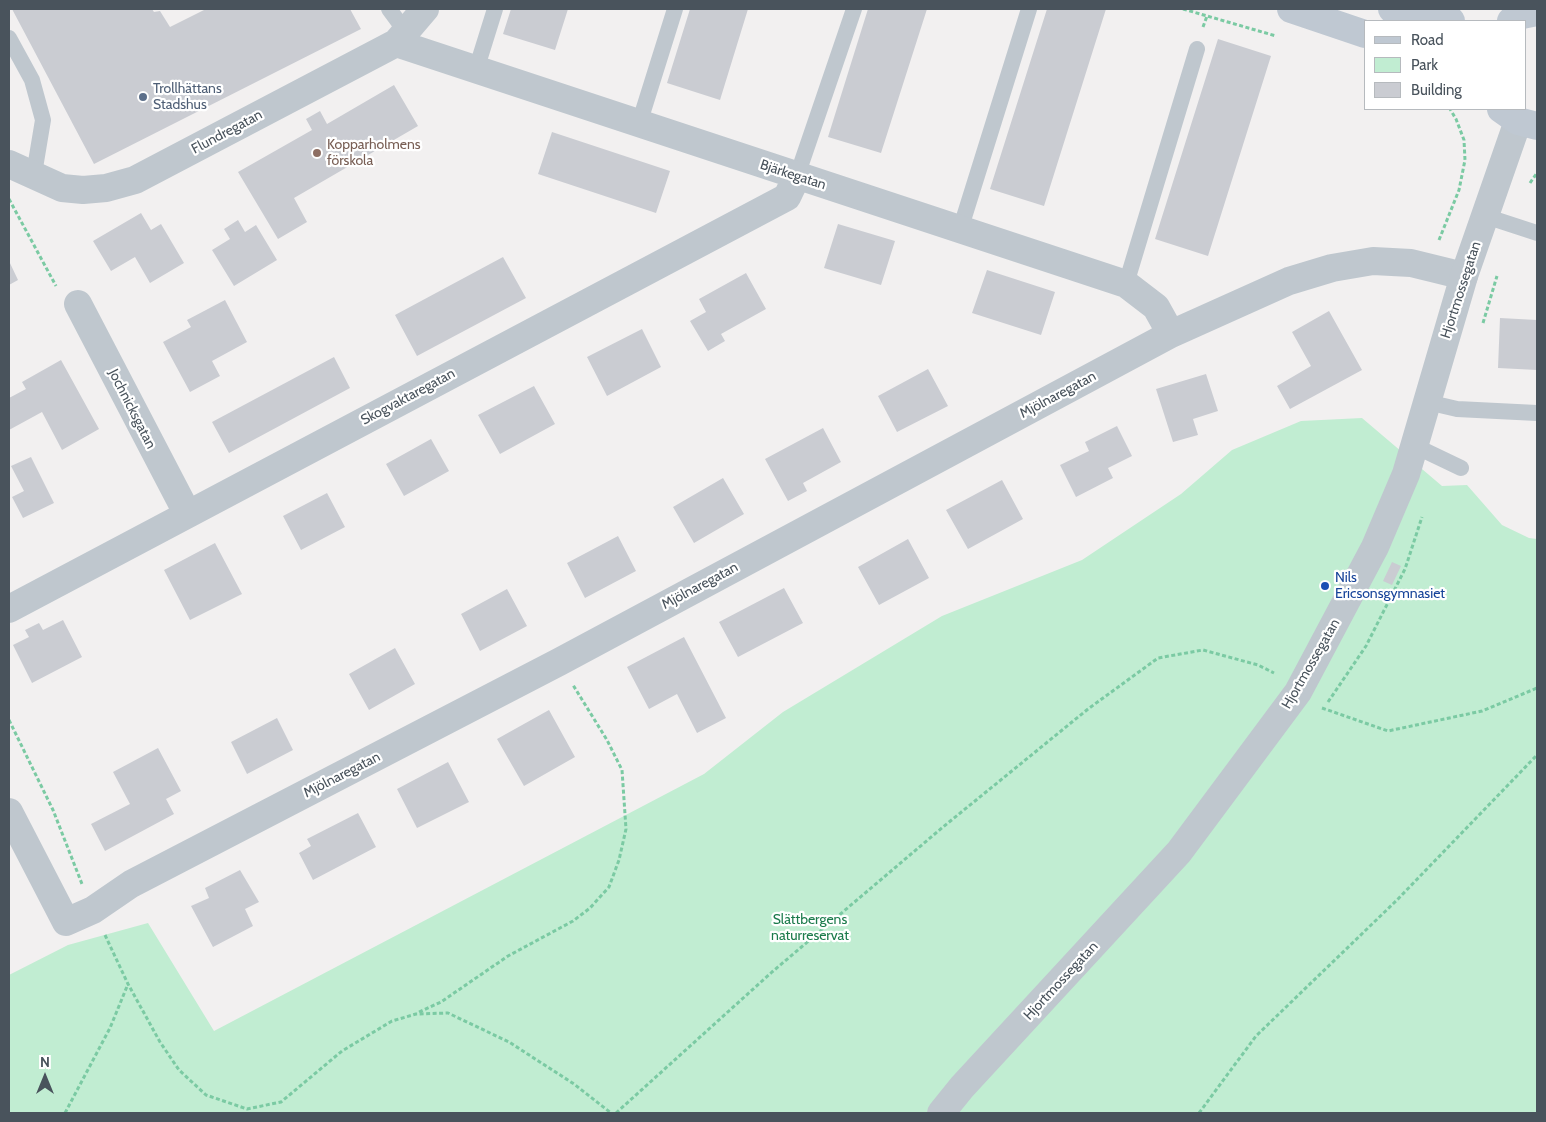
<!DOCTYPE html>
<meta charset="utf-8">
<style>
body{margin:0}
#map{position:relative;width:1546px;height:1122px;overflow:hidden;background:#f2f0f0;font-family:Cabin,sans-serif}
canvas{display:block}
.frame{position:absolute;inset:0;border:10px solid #49535c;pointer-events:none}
.legend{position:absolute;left:1364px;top:20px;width:162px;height:90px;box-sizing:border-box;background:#fff;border:1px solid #b6babe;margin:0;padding:6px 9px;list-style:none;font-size:15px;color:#49535c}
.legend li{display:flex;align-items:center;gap:10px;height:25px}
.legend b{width:25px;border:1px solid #b6babe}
.north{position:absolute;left:20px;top:1052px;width:50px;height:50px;-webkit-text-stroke:4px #fff;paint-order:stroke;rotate:0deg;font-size:14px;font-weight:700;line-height:20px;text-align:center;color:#49535c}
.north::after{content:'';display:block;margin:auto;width:18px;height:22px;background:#49535c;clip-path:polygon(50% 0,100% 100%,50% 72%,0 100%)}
</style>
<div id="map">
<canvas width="1546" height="1122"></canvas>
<div class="frame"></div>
<ul class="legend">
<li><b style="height:6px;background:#bfc8d2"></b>Road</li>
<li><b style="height:14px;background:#c1edd2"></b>Park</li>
<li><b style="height:14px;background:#caccd2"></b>Building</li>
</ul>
<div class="north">N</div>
</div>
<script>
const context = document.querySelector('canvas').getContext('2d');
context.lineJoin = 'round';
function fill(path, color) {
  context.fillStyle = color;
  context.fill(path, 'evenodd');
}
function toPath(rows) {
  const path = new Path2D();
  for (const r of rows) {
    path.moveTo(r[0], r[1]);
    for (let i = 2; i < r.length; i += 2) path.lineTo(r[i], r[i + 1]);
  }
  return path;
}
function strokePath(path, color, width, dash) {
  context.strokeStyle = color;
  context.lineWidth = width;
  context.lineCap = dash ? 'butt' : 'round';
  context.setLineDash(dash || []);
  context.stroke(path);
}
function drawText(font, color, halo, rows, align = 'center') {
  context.font = font + ' Cabin,sans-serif';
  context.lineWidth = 4.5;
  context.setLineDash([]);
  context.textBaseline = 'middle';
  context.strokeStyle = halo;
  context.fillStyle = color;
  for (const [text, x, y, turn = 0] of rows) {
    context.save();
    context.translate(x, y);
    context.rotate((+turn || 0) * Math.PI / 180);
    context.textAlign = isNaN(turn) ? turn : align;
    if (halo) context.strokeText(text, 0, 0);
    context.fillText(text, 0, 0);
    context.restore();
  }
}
const green = toPath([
 [1362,418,1442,486,1467,485,1502,525,1529,538,1537,539,1537,1113,9,1113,9,975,68,945,148,923,214,1031,704,774,783,712,942,616,1082,560,1181,494,1232,450,1301,421]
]);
const building = toPath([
 [12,9,152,9,154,12,160,11,170,27,206,9,350,9,361,29,94,164],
 [511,9,568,9,555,50,503,34],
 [690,9,748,9,720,100,667,83],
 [868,9,927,9,881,153,828,137],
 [1047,9,1106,9,1044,206,990,189],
 [1218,39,1271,56,1208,256,1155,239],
 [394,85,418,126,294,198,307,222,278,239,238,172,312,130,306,119,320,111,327,124],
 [552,132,670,171,656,213,538,174],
 [141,213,151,230,161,224,184,263,150,283,135,257,111,271,93,241],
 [238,220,245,232,256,225,277,260,234,286,212,250,230,239,224,229],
 [838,224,895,241,881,285,824,268],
 [503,257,526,298,417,356,395,315],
 [9,261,18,280,9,285],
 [987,270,1055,292,1041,335,972,313],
 [746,273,766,309,721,334,725,341,708,351,690,321,706,312,699,299],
 [225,300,247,342,212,361,220,376,190,392,163,342,191,327,187,320],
 [1329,311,1362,370,1290,409,1277,386,1311,366,1292,332],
 [1500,318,1537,320,1537,370,1498,368],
 [642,329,661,367,607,396,587,357],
 [334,357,350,388,229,453,212,422],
 [61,360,99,429,62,450,42,412,9,430,9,398,26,389,22,382],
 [928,369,948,406,897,432,878,396],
 [1206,374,1218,411,1193,419,1198,435,1173,442,1156,389],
 [534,386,555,424,500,454,478,415],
 [1117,426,1132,456,1108,468,1113,478,1076,497,1060,465,1089,451,1085,442],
 [823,428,841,462,803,483,807,491,788,501,765,459],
 [431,439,449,471,404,496,386,464],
 [31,457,54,503,23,518,12,497,24,491,11,466],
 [723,478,744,514,694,543,673,507],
 [1002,480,1023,519,968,549,946,510],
 [327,493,345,527,301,550,283,516],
 [618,536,636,571,585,598,567,563],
 [908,539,929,578,879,605,858,567],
 [215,543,242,594,190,620,164,570],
 [1392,562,1401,566,1392,585,1383,581],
 [784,588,803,623,738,657,719,622],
 [507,589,527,626,480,651,461,614],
 [63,620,82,657,32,683,13,645,29,637,25,630,39,623,43,630],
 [684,637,726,718,697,733,677,694,649,709,627,667],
 [395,648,415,684,369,710,349,674],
 [549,710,575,757,524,786,497,739],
 [277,718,293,750,247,774,231,742],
 [158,748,181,791,166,799,174,814,105,851,91,824,130,804,113,772],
 [448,762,469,802,417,828,397,789],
 [358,813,376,847,313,880,299,853,311,846,307,839],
 [240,870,259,902,245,909,253,926,213,947,191,906,209,898,205,888]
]);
const path = toPath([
 [1183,9,1276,36],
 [1203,27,1207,16],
 [1530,183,1537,173],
 [9,199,56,286],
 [1439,240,1459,190,1465,160,1464,140,1456,119,1450,109],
 [1483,323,1497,276],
 [1328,702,1366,646,1405,569,1422,517],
 [1322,708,1388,731,1482,711,1537,688],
 [9,720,53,810,82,884],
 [105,935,128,984,160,1042,179,1070,206,1095,247,1109,281,1102,342,1051,392,1021,416,1014,448,1013,509,1042,574,1084,611,1113],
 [419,1012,441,1002,508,956,573,921,590,908,609,887,619,860,626,829,622,770,607,740,573,685],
 [65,1113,110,1028,128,984],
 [616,1113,772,972,943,827,1088,709,1158,658,1203,650,1258,665,1274,673],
 [1199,1113,1256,1036,1397,900,1537,755]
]);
const service = toPath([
 [389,9,406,32],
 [9,38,32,80,43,120,34,174],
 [476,70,495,9],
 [639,124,675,9],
 [797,176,854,9],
 [1485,216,1537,233],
 [960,230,1029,9],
 [1126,284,1197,49],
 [1427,402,1457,409,1537,413],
 [1415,446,1461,468]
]);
const minor = toPath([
 [396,43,1126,284,1156,307,1171,334],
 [9,164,62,188,83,190,106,188,135,180,396,43,425,9],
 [78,304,187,513],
 [9,609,787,197,797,176],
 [9,812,66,922,93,910,131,884,559,662,1171,334,1289,281,1332,268,1373,261,1411,263,1464,276]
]);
const tertiary = toPath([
 [941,1113,962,1087,1179,852,1298,692,1375,547,1406,474,1464,276,1518,121]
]);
const secondary = toPath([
 [1291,9,1365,34],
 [1392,9,1451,21],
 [1511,21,1522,15,1537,12],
 [1501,109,1518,121,1537,126]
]);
const markers = [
 [143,97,5,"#5c6f8a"],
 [317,153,5,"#8d6e63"],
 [1325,586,5,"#1a4fb4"]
];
const serviceNames = [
 ["Trollhättans",153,89],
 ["Stadshus",153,105]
];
const streetNames = [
 ["Flundregatan",227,132,-28],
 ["Bjärkegatan",793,175,18],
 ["Hjortmossegatan",1461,290,-72],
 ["Mjölnaregatan",1058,395,-28],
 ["Skogvaktaregatan",408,397,-28],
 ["Jochnicksgatan",132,409,63],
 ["Mjölnaregatan",700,586,-28],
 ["Hjortmossegatan",1311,664,-60],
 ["Mjölnaregatan",342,775,-27],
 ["Hjortmossegatan",1061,981,-47]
];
const educationNames = [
 ["Kopparholmens",327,145],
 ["förskola",327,161]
];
const transitNames = [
 ["Nils",1335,578],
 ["Ericsonsgymnasiet",1335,594]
];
const parkNames = [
 ["Slättbergens",810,920],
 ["naturreservat",810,936]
];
fill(green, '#c1edd2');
fill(building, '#caccd2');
strokePath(path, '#7bcaa3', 3, [4, 2.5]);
strokePath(service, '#bfc7ce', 16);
strokePath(minor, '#bfc7ce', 28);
strokePath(tertiary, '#bfc7ce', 28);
strokePath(secondary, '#bfc8d2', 28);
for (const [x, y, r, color] of markers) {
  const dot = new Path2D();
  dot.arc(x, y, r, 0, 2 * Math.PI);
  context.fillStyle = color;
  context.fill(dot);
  strokePath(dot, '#fff', 2);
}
drawText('14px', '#4e5e75', '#fff', serviceNames, 'left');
drawText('14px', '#49535c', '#fff', streetNames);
drawText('14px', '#785e54', '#fff', educationNames, 'left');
drawText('14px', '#164399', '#fff', transitNames, 'left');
drawText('14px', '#1c7b4c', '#fff', parkNames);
</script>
